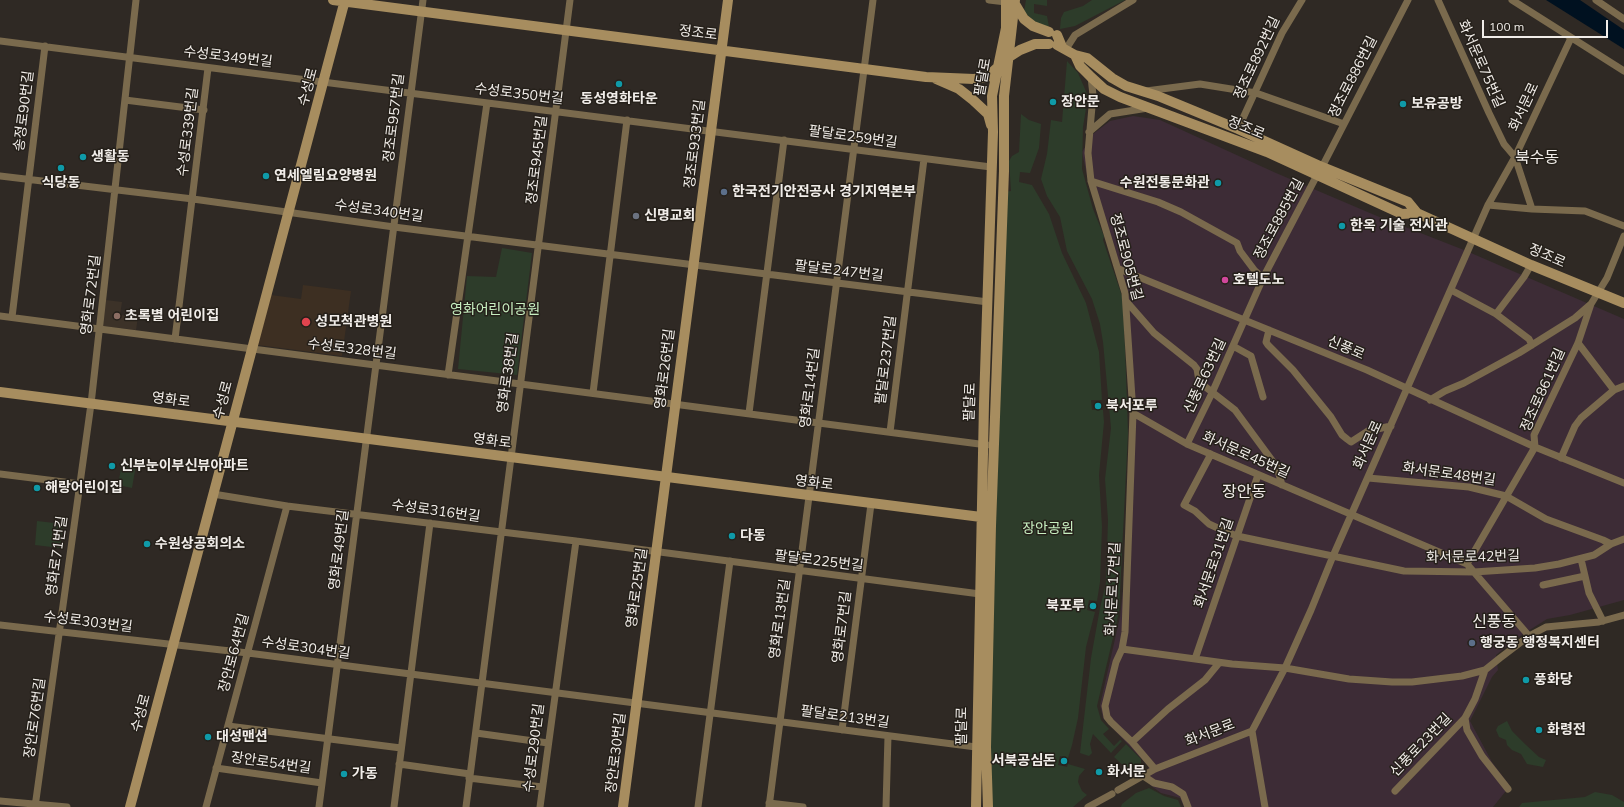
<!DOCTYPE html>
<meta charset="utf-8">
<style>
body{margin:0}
#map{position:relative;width:1624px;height:807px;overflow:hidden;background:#2f2924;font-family:Mulish,sans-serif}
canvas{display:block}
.scale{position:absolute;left:1482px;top:20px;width:126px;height:18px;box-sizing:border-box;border:2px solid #f1ede9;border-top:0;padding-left:5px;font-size:12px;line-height:14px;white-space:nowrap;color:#f1ede9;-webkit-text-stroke:3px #25201a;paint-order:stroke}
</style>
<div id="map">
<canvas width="1624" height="807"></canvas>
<div class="scale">100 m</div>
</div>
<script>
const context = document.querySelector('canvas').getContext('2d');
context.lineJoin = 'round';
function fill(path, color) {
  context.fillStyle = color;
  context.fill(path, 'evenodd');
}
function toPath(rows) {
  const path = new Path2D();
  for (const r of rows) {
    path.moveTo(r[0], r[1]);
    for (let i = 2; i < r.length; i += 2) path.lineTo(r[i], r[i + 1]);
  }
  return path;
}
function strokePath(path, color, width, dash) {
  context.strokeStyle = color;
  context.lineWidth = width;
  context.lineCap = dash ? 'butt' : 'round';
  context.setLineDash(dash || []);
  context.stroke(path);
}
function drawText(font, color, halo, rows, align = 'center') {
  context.font = font + ' Mulish,"Noto Sans KR",sans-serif';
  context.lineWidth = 3;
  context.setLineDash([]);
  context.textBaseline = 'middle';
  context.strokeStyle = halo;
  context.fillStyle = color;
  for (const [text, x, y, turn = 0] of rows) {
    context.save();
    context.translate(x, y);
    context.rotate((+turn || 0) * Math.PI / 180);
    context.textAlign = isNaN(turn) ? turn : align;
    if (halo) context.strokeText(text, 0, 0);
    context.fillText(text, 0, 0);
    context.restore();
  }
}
const commercial = toPath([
 [1133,116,1160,120,1276,173,1377,216,1464,250,1624,319,1624,600,1570,615,1547,619,1517,638,1496,655,1498,670,1492,677,1470,721,1492,762,1510,786,1493,807,1184,807,1180,798,1161,793,1150,785,1148,766,1103,718,1100,705,1120,617,1123,589,1130,431,1124,300,1087,176,1082,152,1093,134,1110,121]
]);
const built = toPath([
 [106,300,122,302,120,315,138,317,136,330,103,326]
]);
const medical = toPath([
 [303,285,351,291,342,356,258,345,271,295,301,299]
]);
const green = toPath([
 [1026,0,1047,0,1047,6,1034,4,1034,13,1047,16,1049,27,1038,25,1024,12],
 [1092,0,1125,0,1075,26,1060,29,1061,18,1064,12,1083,6],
 [1067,61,1078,73,1088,96,1083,127,1082,169,1093,209,1104,236,1103,240,1123,299,1126,375,1128,433,1119,612,1097,706,1101,720,1109,729,1103,734,1114,746,1120,740,1122,741,1111,753,1093,734,1090,744,1092,753,1089,756,1080,753,1091,658,1100,608,1106,583,1108,520,1105,479,1111,428,1103,342,1100,324,1092,299,1067,251,1060,217,1047,196,1041,179,1047,154,1051,120,1062,122],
 [1021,114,1029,120,1041,124,1039,148,1030,173,1020,172,1019,182,1032,185,1049,214,1062,253,1086,303,1099,352,1102,400,1091,400,1092,410,1103,410,1104,422,1099,475,1102,527,1100,582,1097,601,1089,600,1087,610,1095,612,1086,647,1078,718,1072,745,1068,758,1060,756,1058,765,1067,767,1068,764,1085,769,1079,776,1078,782,1082,791,1087,795,1073,807,991,807,990,736,1005,192,1011,191,1009,161,1012,156,1019,152],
 [502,248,532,253,517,375,458,369,467,276,496,277],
 [122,463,136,465,132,488,118,485],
 [37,521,63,524,60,548,35,545],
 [1507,721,1512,731,1525,744,1539,757,1546,760,1543,767,1527,764,1521,754,1512,750,1507,745,1506,740,1499,737,1496,730,1498,726],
 [1126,744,1141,759,1141,765,1133,771,1128,770,1114,757],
 [1149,788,1164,796,1178,800,1181,807,1121,807,1122,804,1136,793],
 [1595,792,1612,795,1624,802,1624,807,1519,807,1522,803,1585,797]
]);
const water = toPath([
 [1546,0,1580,0,1624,30,1624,49]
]);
const street = toPath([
 [989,0,1006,2],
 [1438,0,1489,113,1504,144,1515,157,1532,209],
 [1512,0,1624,71],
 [1596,0,1624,19],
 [0,41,991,167],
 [1066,49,1075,35,1133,0],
 [1091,77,1093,95,1088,153,1091,181,1125,293,1133,413,1125,632,1122,649,1116,662,1105,706,1107,717,1111,722,1132,742,1155,769],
 [1146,91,1200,84,1256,93,1344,124],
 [125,100,204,110],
 [1238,129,1282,33,1302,0],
 [1089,132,1110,114,1148,108],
 [1322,167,1408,0],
 [0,176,193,199,394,227,988,302],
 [1091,181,1158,202,1181,212,1237,243,1240,251,1255,271,1263,278],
 [1488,205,1532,209,1585,211,1624,226],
 [1119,269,1367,370,1535,447,1624,483],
 [1451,290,1496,314,1529,339,1532,345],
 [1126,301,1154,333,1194,365,1197,369,1199,381,1203,385,1235,410,1277,467,1282,485],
 [1496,314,1524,277,1531,265],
 [0,316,987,445],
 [12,317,45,46],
 [1269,330,1266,342,1268,345,1293,370,1331,417,1342,435,1347,439,1351,442,1368,431,1391,426],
 [175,339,208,68],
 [1578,343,1614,390],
 [1233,346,1251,356,1263,397],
 [448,375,487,103],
 [593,393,627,120],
 [1430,400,1445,391,1464,383,1519,353,1575,318,1591,304],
 [749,413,784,140],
 [1133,413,1187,444,1467,564,1529,636],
 [890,432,924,159],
 [1187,444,1212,393,1263,278,1317,175],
 [1211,454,1184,505,1195,511,1209,524,1222,530,1237,536,1299,549,1404,571,1474,572,1535,568,1559,564,1594,555,1611,544,1624,539],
 [1561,458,1575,426,1581,418,1614,390,1624,386],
 [0,474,80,484],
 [1368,478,1469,487,1506,496,1546,519,1603,540,1611,544],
 [213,494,287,506,576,541,980,594],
 [1581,559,1589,593,1603,621],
 [1467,564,1535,447,1534,435,1578,343,1591,304,1607,278,1624,236],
 [1543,585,1585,576],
 [0,625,248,653,976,747],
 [1122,649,1232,664,1285,668,1349,679,1392,682,1412,682,1462,676,1485,670],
 [1195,659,1258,475],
 [1465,718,1467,730,1482,756,1508,789],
 [228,726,401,748],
 [842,730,871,504],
 [1252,731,1265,807],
 [476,733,548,743],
 [1132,742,1168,709,1205,680,1219,663],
 [399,764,470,774],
 [216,768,322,783],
 [1142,775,1154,783,1172,787,1183,794,1188,807],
 [469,778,542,787],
 [1118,790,1155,769,1252,731,1285,668,1311,610,1333,556,1488,205,1515,157,1571,38],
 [1395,791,1465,718,1475,699,1485,670,1500,658,1529,636,1546,627,1599,622,1624,615],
 [0,801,67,807],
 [769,803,803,807],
 [35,807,91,404,136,0],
 [206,807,287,506],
 [319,807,423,0],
 [394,807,430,523],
 [466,807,570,0],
 [540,807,576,541],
 [698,807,730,561],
 [769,807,873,0],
 [886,807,888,736],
 [1088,807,1112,794]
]);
const secondary = toPath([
 [333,0,926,77,974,79,987,77,1009,57,1020,50,1035,44,1049,44],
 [1015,4,1024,19,1033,26,1049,32],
 [1057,35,1062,47],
 [1057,45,1075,55,1087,58,1112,78,1126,86,1158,96,1238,129,1322,167,1408,202,1417,213,1531,265,1624,303],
 [1075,55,1080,66,1091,77,1104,89,1120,97,1267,152,1402,214,1417,213],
 [936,79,959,89,973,100,988,114,991,125],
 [0,392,981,517],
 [130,807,345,0],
 [623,807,728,0],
 [976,807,984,403,993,132,992,96,1006,28,1006,0],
 [988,807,986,747,991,526,1004,171,1004,96,1015,0]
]);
const markers = [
 [619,84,4,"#0f9aa8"],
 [1053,102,4,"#0f9aa8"],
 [1403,104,4,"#0f9aa8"],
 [83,157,4,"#0f9aa8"],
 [61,168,4,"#0f9aa8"],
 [266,176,4,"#0f9aa8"],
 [1218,183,4,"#0f9aa8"],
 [724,192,4,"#5c6f8a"],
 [636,216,4,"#6b7280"],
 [1342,226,4,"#0f9aa8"],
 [1225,280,4,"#d1479c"],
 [117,316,4,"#8d6e63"],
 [306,322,5,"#e0444e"],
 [1098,406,4,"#0f9aa8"],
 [112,466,4,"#0f9aa8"],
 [37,488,4,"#0f9aa8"],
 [732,536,4,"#0f9aa8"],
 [147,544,4,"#0f9aa8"],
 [1093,606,4,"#0f9aa8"],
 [1472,643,4,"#5c6f8a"],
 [1526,680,4,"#0f9aa8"],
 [1539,730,4,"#0f9aa8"],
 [208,737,4,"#0f9aa8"],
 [1064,761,4,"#0f9aa8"],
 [1099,772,4,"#0f9aa8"],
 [344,774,4,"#0f9aa8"]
];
const streetNames = [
 ["정조로",698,33,7],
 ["수성로349번길",228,57,7],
 ["정조로892번길",1257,58,-65],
 ["화서문로75번길",1481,64,66],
 ["팔달로",983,77,-80],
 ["정조로886번길",1353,77,-63],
 ["수성로",308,87,-75],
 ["수성로350번길",519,94,7],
 ["화서문로",1524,107,-65],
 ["송정로90번길",24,111,-83],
 ["정조로957번길",394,118,-83],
 ["정조로",1246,128,22],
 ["수성로339번길",188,132,-83],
 ["팔달로259번길",853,137,8],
 ["정조로933번길",695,144,-83],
 ["정조로945번길",537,160,-83],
 ["수성로340번길",379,211,8],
 ["정조로885번길",1279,219,-62],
 ["정조로",1547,256,23],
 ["정조로905번길",1126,257,75],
 ["팔달로247번길",839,271,7],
 ["영화로72번길",91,295,-83],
 ["신풍로",1346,348,23],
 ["수성로328번길",352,349,7],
 ["팔달로237번길",886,360,-83],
 ["영화로26번길",665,369,-83],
 ["영화로38번길",508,373,-82],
 ["신풍로63번길",1205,376,-65],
 ["영화로14번길",810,388,-83],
 ["정조로861번길",1543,390,-66],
 ["영화로",171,400,7],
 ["수성로",223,400,-75],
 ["팔달로",970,402,-88],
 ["영화로",492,441,7],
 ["화서문로",1368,445,-66],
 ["화서문로45번길",1246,455,24],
 ["화서문로48번길",1449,474,8],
 ["영화로",814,483,7],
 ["수성로316번길",436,511,8],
 ["영화로49번길",339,550,-83],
 ["영화로71번길",57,556,-82],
 ["화서문로42번길",1473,557,-1],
 ["팔달로225번길",819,561,7],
 ["화서문로31번길",1214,563,-71],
 ["영화로25번길",637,588,-82],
 ["화서문로17번길",1113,589,-87],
 ["영화로13번길",780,619,-82],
 ["수성로303번길",88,622,7],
 ["영화로7번길",842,627,-83],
 ["수성로304번길",306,648,8],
 ["장안로64번길",234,653,-75],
 ["수성로",141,713,-75],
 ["팔달로213번길",845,717,8],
 ["장안로76번길",35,718,-82],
 ["팔달로",962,726,-89],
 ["화서문로",1210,733,-21],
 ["신풍로23번길",1421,745,-46],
 ["수성로290번길",534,748,-83],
 ["장안로30번길",616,753,-83],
 ["장안로54번길",271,763,8]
];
const poiNames = [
 ["동성영화타운",619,99,"center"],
 ["장안문",1061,102],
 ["보유공방",1411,104],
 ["생활동",91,157],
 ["연세엘림요양병원",274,176],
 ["식당동",61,183,"center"],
 ["수원전통문화관",1210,183,"right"],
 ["한국전기안전공사 경기지역본부",732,192],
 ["신명교회",644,216],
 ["한옥 기술 전시관",1350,226],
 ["호텔도노",1233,280],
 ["초록별 어린이집",125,316],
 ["성모척관병원",315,322],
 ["북서포루",1106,406],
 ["신부눈이부신뷰아파트",120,466],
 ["해랑어린이집",45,488],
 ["다동",740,536],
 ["수원상공회의소",155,544],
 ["북포루",1085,606,"right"],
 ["행궁동 행정복지센터",1480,643],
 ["풍화당",1534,680],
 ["화령전",1547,730],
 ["대성맨션",216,737],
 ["서북공심돈",1056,761,"right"],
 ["화서문",1107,772],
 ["가동",352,774]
];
const parkNames = [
 ["영화어린이공원",495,310],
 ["장안공원",1048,529]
];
const quarterNames = [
 ["북수동",1537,158],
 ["장안동",1244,492],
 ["신풍동",1494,622]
];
fill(commercial, '#3d2c36');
fill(built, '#3c3228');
fill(medical, '#3d2f22');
fill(green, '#2d3c2a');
fill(water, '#001120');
strokePath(street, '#7a6a4d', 7);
strokePath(secondary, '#a78d5f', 10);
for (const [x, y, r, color] of markers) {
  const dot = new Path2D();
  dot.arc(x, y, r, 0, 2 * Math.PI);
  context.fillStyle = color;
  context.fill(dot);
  strokePath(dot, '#25201a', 1.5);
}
drawText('14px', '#f1ede9', '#25201a', streetNames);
drawText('bold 14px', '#f1ede9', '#25201a', poiNames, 'left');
drawText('14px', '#c7eec0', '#25201a', parkNames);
drawText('16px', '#f1ede9', '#25201a', quarterNames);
</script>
